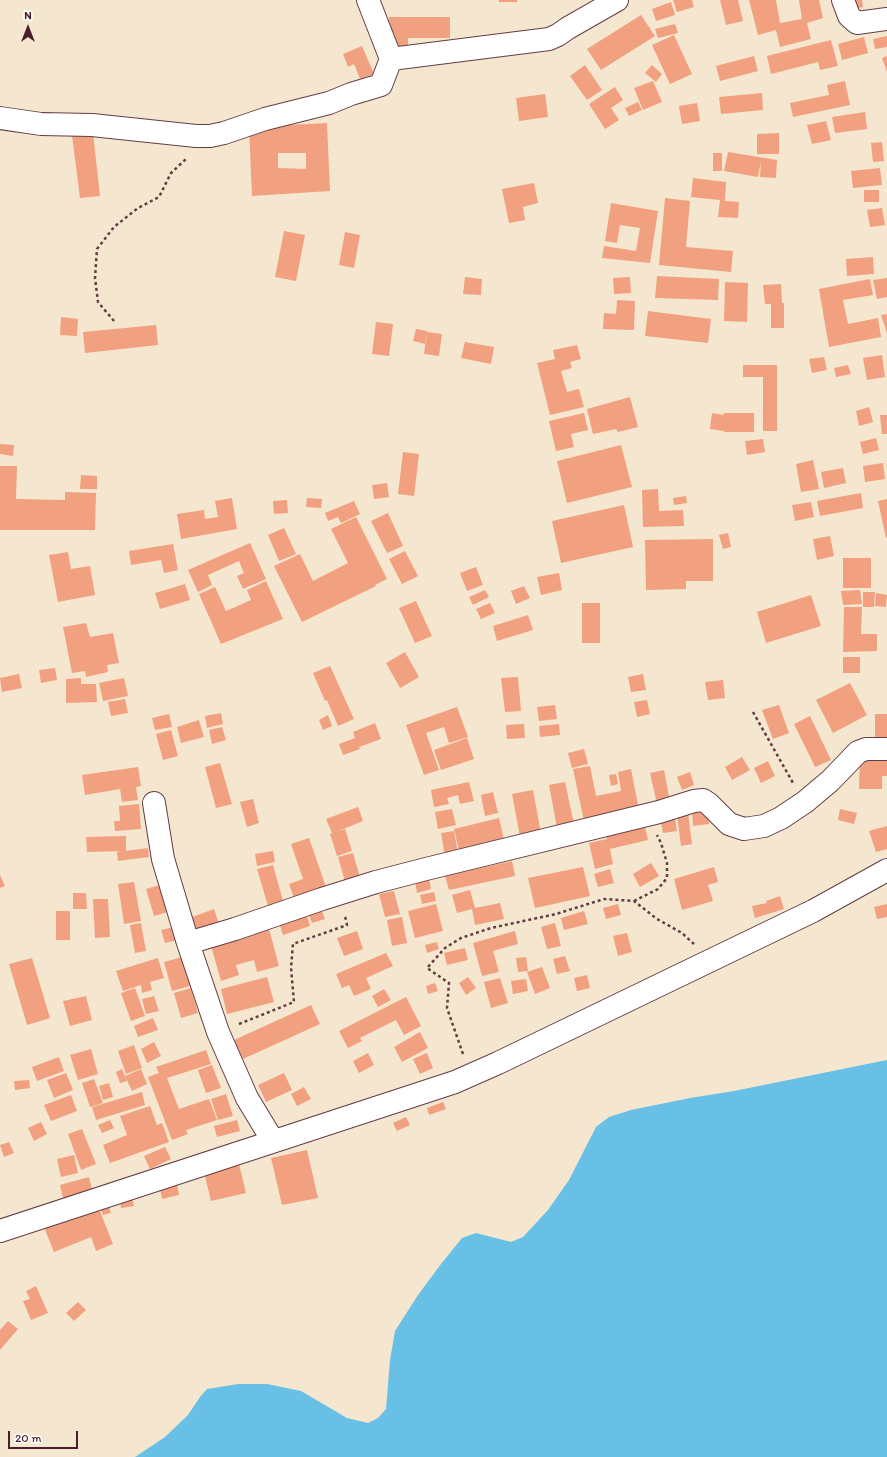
<!DOCTYPE html>
<style>
body{margin:0}
#map{position:relative;width:887px;height:1457px;overflow:hidden;background:#f5e6d0;font-family:Itim,sans-serif}
canvas{display:block}
.north{position:absolute;left:8px;top:8px;width:40px;height:40px;-webkit-text-stroke:3px #fff;paint-order:stroke;rotate:0deg;font-size:11px;font-weight:700;line-height:16px;text-align:center;color:#4a1f2b}
.north::after{content:'';display:block;margin:auto;width:14px;height:18px;background:#4a1f2b;clip-path:polygon(50% 0,100% 100%,50% 72%,0 100%)}
.scale{position:absolute;left:8px;top:1431px;width:70px;height:18px;box-sizing:border-box;border:2px solid #4a1f2b;border-top:0;padding-left:5px;font-size:12px;line-height:14px;white-space:nowrap;color:#4a1f2b;-webkit-text-stroke:3px #fff;paint-order:stroke}
</style>
<div id="map">
<canvas width="887" height="1457"></canvas>
<div class="north">N</div>
<div class="scale">20 m</div>
</div>
<script>
const context = document.querySelector('canvas').getContext('2d');
context.lineJoin = 'round';
function fill(path, color) {
  context.fillStyle = color;
  context.fill(path, 'evenodd');
}
function toPath(rows) {
  const path = new Path2D();
  for (const r of rows) {
    path.moveTo(r[0], r[1]);
    for (let i = 2; i < r.length; i += 2) path.lineTo(r[i], r[i + 1]);
  }
  return path;
}
function strokePath(path, color, width, dash) {
  context.strokeStyle = color;
  context.lineWidth = width;
  context.lineCap = dash ? 'butt' : 'round';
  context.setLineDash(dash || []);
  context.stroke(path);
}
const water = toPath([
 [887,1060,887,1457,135,1457,165,1437,188,1415,200,1397,207,1389,238,1384,267,1384,301,1391,347,1418,368,1423,378,1418,386,1409,390,1360,395,1331,418,1295,441,1264,462,1238,476,1233,511,1242,523,1237,548,1210,569,1180,596,1127,609,1117,631,1110,690,1098,734,1091]
]);
const building = toPath([
 [499,0,517,0,517,2,499,2],
 [673,0,692,0,694,7,677,12],
 [720,0,738,0,743,21,726,25],
 [749,0,776,0,780,23,802,19,799,0,819,0,823,18,807,23,811,39,780,47,776,30,758,35],
 [845,0,862,0,863,7,848,11],
 [671,2,675,15,656,21,652,9],
 [641,15,655,36,601,70,587,49],
 [389,17,450,17,450,38,408,38,408,47,390,47],
 [675,24,678,33,658,38,655,29],
 [674,35,692,74,670,84,652,45],
 [887,36,887,47,875,49,873,39],
 [864,37,868,53,842,60,838,44],
 [831,40,838,66,820,70,818,62,771,74,767,56],
 [362,46,374,74,360,79,354,64,348,67,343,54],
 [754,56,758,71,720,81,716,66],
 [887,56,887,72,882,58],
 [585,65,602,90,587,100,570,76],
 [652,65,662,74,656,82,645,73],
 [653,81,662,102,643,110,634,88],
 [845,81,850,105,793,117,790,103,829,95,827,85],
 [615,87,623,100,611,108,619,120,605,129,589,104],
 [762,93,763,110,721,114,719,97],
 [545,94,548,117,519,121,516,98],
 [638,102,642,110,629,116,625,108],
 [697,103,700,121,682,124,679,106],
 [865,112,867,129,835,133,832,117],
 [826,121,831,140,812,144,807,125],
 [327,123,330,191,252,196,249,127],
 [278,153,306,153,306,169,278,168],
 [93,133,100,196,80,198,72,135],
 [779,133,779,154,757,154,757,134],
 [882,142,884,161,873,162,871,143],
 [728,152,777,160,776,178,760,177,761,161,758,177,724,171],
 [713,153,722,153,722,171,713,171],
 [880,168,882,185,853,188,851,171],
 [693,178,726,182,725,201,739,202,738,218,718,217,720,200,691,197],
 [534,183,538,203,523,207,525,220,509,223,502,189],
 [864,190,879,190,879,202,864,202],
 [665,198,690,201,686,247,733,251,731,272,659,265],
 [611,203,658,211,650,263,602,258,604,246,636,251,640,228,620,225,617,243,605,241],
 [882,208,885,225,870,227,867,210],
 [284,231,305,235,296,281,275,277],
 [345,232,360,235,354,268,339,265],
 [873,257,874,274,847,276,846,259],
 [657,276,719,279,718,300,655,298],
 [465,277,482,279,481,295,463,294],
 [630,277,631,293,614,294,613,278],
 [887,278,887,297,877,299,873,280],
 [870,279,873,295,843,300,848,324,878,318,881,337,829,347,819,289],
 [725,282,748,283,747,322,724,321],
 [781,284,782,303,784,303,784,328,771,328,771,304,765,304,763,285],
 [617,300,635,301,634,330,603,329,604,313,616,314],
 [648,311,711,319,708,343,645,336],
 [887,314,887,333,881,315],
 [61,317,78,319,77,336,60,335],
 [376,322,393,324,389,356,372,354],
 [156,325,158,345,85,353,83,332],
 [416,329,427,331,425,344,413,341],
 [427,332,442,334,439,356,424,354],
 [465,342,494,347,491,364,461,358],
 [577,345,581,359,570,362,572,368,561,371,567,392,579,389,584,407,550,415,537,363,555,359,553,350],
 [882,355,885,377,867,380,863,358],
 [824,357,827,370,812,373,809,359],
 [743,365,777,365,777,431,763,431,763,377,743,377],
 [848,365,851,374,836,377,834,368],
 [630,397,638,427,618,432,616,429,593,434,587,409],
 [869,407,873,422,859,426,856,411],
 [584,413,588,430,571,434,574,447,556,451,549,421],
 [712,413,724,415,724,413,754,413,754,432,724,432,724,431,710,429],
 [880,415,887,415,887,434,882,434],
 [876,438,879,450,863,454,860,442],
 [763,439,765,452,747,455,745,441],
 [0,444,14,445,13,456,0,454],
 [621,445,632,487,567,503,557,461],
 [403,452,419,454,414,496,398,494],
 [813,460,819,489,801,492,796,464],
 [883,463,885,479,865,482,863,466],
 [0,466,17,466,16,499,65,500,65,492,96,493,95,530,0,530],
 [843,468,846,483,824,488,821,472],
 [81,475,97,476,97,489,80,489],
 [387,483,389,497,374,499,372,485],
 [658,489,659,511,683,510,684,526,643,527,642,490],
 [861,493,863,508,820,516,817,501],
 [686,496,687,503,674,505,673,498],
 [232,498,237,529,181,539,177,514,204,510,205,519,218,517,215,501],
 [307,498,322,499,321,508,306,507],
 [887,499,887,538,886,538,878,501],
 [287,500,288,513,274,514,273,501],
 [354,501,360,514,341,523,338,517,328,521,325,513],
 [811,502,814,517,795,521,792,505],
 [624,505,633,547,561,563,552,521],
 [388,513,403,546,387,553,371,521],
 [356,517,387,579,375,585,376,586,302,622,274,566,300,554,313,581,348,563,331,529],
 [284,528,296,554,279,561,268,535],
 [728,533,731,547,723,549,719,535],
 [830,536,834,556,817,560,813,539],
 [713,539,713,581,686,581,686,589,646,590,645,540],
 [250,543,266,579,243,589,237,576,244,573,239,561,208,575,212,585,198,592,188,570],
 [173,544,178,570,164,573,161,560,131,565,129,551],
 [405,551,418,576,402,584,389,559],
 [68,552,71,569,90,566,95,595,58,602,49,555],
 [843,558,871,558,871,588,843,588],
 [476,567,483,585,467,591,460,573],
 [559,573,562,590,541,595,537,577],
 [266,581,283,619,221,644,199,594,215,587,226,611,251,600,247,590],
 [185,584,190,600,160,609,155,593],
 [524,586,530,598,516,604,511,591],
 [485,590,489,597,473,605,469,597],
 [860,590,862,604,843,605,841,591],
 [863,592,875,592,874,607,863,607],
 [876,593,887,595,886,607,875,606],
 [811,595,821,626,766,643,757,612],
 [416,601,432,636,415,643,399,608],
 [490,603,495,613,481,619,476,609],
 [582,603,600,603,600,643,582,643],
 [844,607,862,607,861,634,877,634,877,651,843,652],
 [528,615,533,630,497,641,493,626],
 [86,623,90,637,113,633,119,663,107,665,108,672,86,677,85,671,72,673,63,627],
 [405,652,419,677,400,688,386,663],
 [843,657,860,657,860,673,843,673],
 [330,666,354,719,338,726,327,700,325,701,313,673],
 [55,668,57,680,41,683,39,670],
 [19,674,22,688,2,692,0,678],
 [643,674,646,690,631,692,628,677],
 [518,677,521,711,505,712,501,678],
 [81,678,81,684,96,684,97,702,66,703,66,679],
 [124,678,128,696,103,701,99,683],
 [723,680,725,698,708,700,705,682],
 [850,683,867,715,833,733,816,700],
 [125,699,128,713,111,716,108,702],
 [647,700,650,714,637,717,634,702],
 [555,705,557,719,539,721,537,707],
 [779,705,789,733,773,739,762,710],
 [457,707,468,737,449,743,444,727,426,733,439,770,424,775,406,725],
 [221,713,223,724,207,728,205,716],
 [169,714,172,727,155,730,152,718],
 [875,714,887,714,887,744,875,744],
 [328,715,332,726,323,730,319,720],
 [810,716,831,760,815,767,794,724],
 [199,720,204,737,181,743,177,727],
 [375,723,381,739,359,747,360,749,343,755,339,744,355,738,353,732],
 [524,724,525,738,507,739,506,725],
 [559,724,560,735,540,737,539,726],
 [222,727,226,740,212,744,209,730],
 [171,730,178,756,163,760,156,734],
 [467,738,474,759,441,770,434,750],
 [584,749,588,764,572,768,568,753],
 [860,754,887,754,887,776,882,776,882,789,859,789],
 [742,757,750,770,732,780,725,767],
 [768,761,775,776,761,783,754,768],
 [220,763,232,804,216,808,205,767],
 [590,766,596,796,621,791,618,772,631,769,639,810,584,821,573,769],
 [138,767,141,786,136,787,138,800,122,802,120,789,85,795,82,775],
 [664,770,670,802,657,804,650,773],
 [690,772,694,785,682,790,677,777],
 [616,774,618,784,611,786,609,775],
 [469,782,474,801,460,804,458,795,447,798,449,804,434,807,431,790],
 [565,782,574,824,557,828,549,785],
 [533,790,541,833,520,837,512,794],
 [493,792,498,813,485,816,481,795],
 [253,799,259,823,247,827,240,802],
 [139,804,141,829,115,831,114,821,120,821,119,806],
 [358,807,363,821,336,832,345,829,352,851,337,856,330,834,332,833,326,819],
 [708,807,709,824,693,826,692,809],
 [452,809,456,825,438,829,435,812],
 [840,809,857,813,854,824,838,820],
 [688,813,692,844,681,846,677,814],
 [499,818,505,844,460,855,454,829],
 [675,819,677,831,663,833,661,821],
 [644,823,648,840,610,849,613,864,595,869,589,843,607,839,606,832],
 [887,826,887,849,876,852,869,831],
 [454,831,458,854,445,857,441,833],
 [126,836,126,851,87,852,86,837],
 [309,838,326,887,294,898,289,884,303,879,291,844],
 [148,848,149,857,118,861,117,852],
 [273,851,275,862,257,866,255,854],
 [353,853,361,881,346,885,338,857],
 [512,861,515,876,449,890,445,876],
 [651,863,659,876,640,887,633,874],
 [273,865,283,901,268,906,257,869],
 [583,867,590,896,535,908,528,878],
 [714,867,718,882,708,885,713,901,682,910,674,879],
 [610,869,614,883,598,887,594,874],
 [0,875,5,886,0,888],
 [429,878,431,889,417,893,415,881],
 [134,882,141,921,124,924,118,884],
 [163,884,171,911,154,916,146,889],
 [470,890,475,908,500,903,504,919,475,925,472,909,457,913,452,895],
 [394,891,400,914,385,917,379,894],
 [434,892,436,901,422,904,420,895],
 [73,893,86,893,87,909,73,909],
 [780,896,784,909,755,918,752,906,767,903,766,901],
 [93,899,108,899,110,937,95,938],
 [436,904,443,931,415,938,408,911],
 [618,904,621,915,606,919,603,908],
 [887,904,887,917,877,919,874,907],
 [320,906,325,919,312,923,307,911],
 [214,909,220,927,194,936,187,919],
 [56,911,70,911,70,940,56,940],
 [584,911,588,924,564,930,561,918],
 [306,913,310,926,283,935,279,922],
 [402,917,407,943,392,946,387,920],
 [141,923,146,951,135,953,130,925],
 [555,923,561,946,547,949,541,927],
 [268,925,279,966,257,972,254,960,236,965,239,975,221,981,210,942],
 [174,927,177,940,165,943,161,930],
 [357,931,363,949,344,956,337,938],
 [515,931,518,944,493,951,499,972,482,976,473,943],
 [627,933,632,952,618,956,613,936],
 [437,942,439,949,427,953,425,945],
 [465,948,468,960,447,965,444,953],
 [386,953,393,966,366,978,371,989,354,996,349,985,342,988,336,974],
 [565,956,570,971,557,974,553,959],
 [182,957,190,986,172,991,164,962],
 [526,957,528,971,518,972,516,958],
 [32,958,50,1018,27,1025,9,964],
 [158,958,164,978,150,982,152,990,142,993,141,985,123,991,116,971],
 [542,967,550,988,535,994,527,972],
 [587,975,590,988,577,991,574,978],
 [267,977,274,1002,227,1014,221,989],
 [468,977,476,988,466,995,459,983],
 [500,978,508,1003,491,1008,484,982],
 [526,979,528,991,513,994,511,981],
 [435,983,438,991,428,994,426,986],
 [135,988,145,1016,131,1021,121,993],
 [191,988,198,1013,181,1018,174,993],
 [384,989,391,1000,378,1007,372,996],
 [86,996,92,1020,70,1026,63,1001],
 [154,996,159,1011,146,1014,142,999],
 [406,997,421,1026,404,1035,396,1020,360,1038,362,1041,348,1048,339,1031],
 [311,1005,320,1024,243,1059,234,1040],
 [153,1018,158,1030,138,1037,134,1026],
 [420,1032,428,1048,402,1062,394,1047],
 [154,1042,161,1056,147,1063,141,1049],
 [134,1045,142,1068,126,1074,118,1051],
 [91,1049,98,1074,78,1080,70,1055],
 [206,1050,211,1064,167,1078,179,1109,209,1099,217,1120,186,1130,188,1134,172,1140,148,1077,159,1073,156,1067],
 [368,1053,374,1065,359,1073,353,1061],
 [427,1053,433,1068,420,1074,413,1059],
 [59,1057,64,1071,37,1081,32,1067],
 [212,1065,221,1088,206,1093,198,1070],
 [122,1069,127,1081,120,1083,116,1072],
 [141,1069,147,1084,132,1091,125,1076],
 [66,1073,73,1090,54,1098,47,1080],
 [284,1073,292,1090,266,1102,258,1085],
 [94,1079,103,1103,90,1107,82,1083],
 [29,1080,30,1088,15,1090,14,1081],
 [109,1083,113,1097,103,1100,99,1086],
 [304,1087,311,1099,297,1106,291,1094],
 [142,1092,145,1105,96,1120,92,1107],
 [226,1094,233,1116,218,1120,211,1099],
 [71,1095,77,1111,51,1121,44,1105],
 [443,1102,446,1109,429,1115,427,1108],
 [150,1106,157,1125,162,1123,169,1142,110,1163,103,1145,127,1135,120,1116],
 [406,1117,410,1125,397,1131,393,1123],
 [110,1120,114,1128,102,1133,98,1125],
 [237,1120,240,1131,217,1137,214,1126],
 [41,1122,47,1134,34,1141,28,1128],
 [82,1129,96,1164,81,1170,68,1134],
 [9,1142,14,1153,4,1157,0,1145],
 [165,1147,171,1159,150,1169,144,1156],
 [307,1150,318,1198,282,1205,271,1158],
 [74,1155,78,1173,61,1177,57,1159],
 [239,1164,246,1193,211,1201,204,1172],
 [89,1177,92,1189,63,1198,60,1185],
 [177,1185,179,1195,162,1199,160,1189],
 [132,1196,134,1206,121,1208,120,1198],
 [108,1204,111,1213,103,1215,100,1207],
 [98,1206,113,1244,96,1251,91,1237,54,1252,44,1227],
 [36,1286,48,1313,31,1320,23,1301,30,1299,26,1291],
 [78,1302,86,1310,74,1321,66,1313],
 [8,1321,18,1329,0,1350,0,1330]
]);
const path = toPath([
 [114,321,98,302,95,278,97,249,114,227,138,208,159,197,171,173,186,159],
 [753,712,793,783],
 [634,901,658,889,667,878,667,863,661,843,657,835],
 [239,1024,294,1002,291,968,293,944,347,925,345,916],
 [463,1054,447,1008,449,983,427,968,445,948,461,938,491,928,556,914,604,899,634,901,657,919,682,933,694,944]
]);
const minor = toPath([
 [368,0,391,59],
 [843,0,849,16,857,23,887,19],
 [0,118,41,124,92,125,196,136,210,136,224,133,265,119,329,103,351,94,381,85,391,59,549,39,558,35,568,28,617,0],
 [154,803,163,859,188,943,218,1032,247,1098,273,1141],
 [188,943,235,929,322,899,376,882,426,869,659,812,694,801,703,800,709,804,729,824,744,829,764,826,781,818,805,802,830,781,858,752,866,749,887,749],
 [0,1231,455,1082,498,1063,813,911,887,870]
]);
fill(water, '#68c0e6');
fill(building, '#f1a17f');
strokePath(minor, '#643d44', 24);
strokePath(path, '#643d44', 2.5, [3, 3]);
strokePath(minor, '#fff', 22);
</script>
